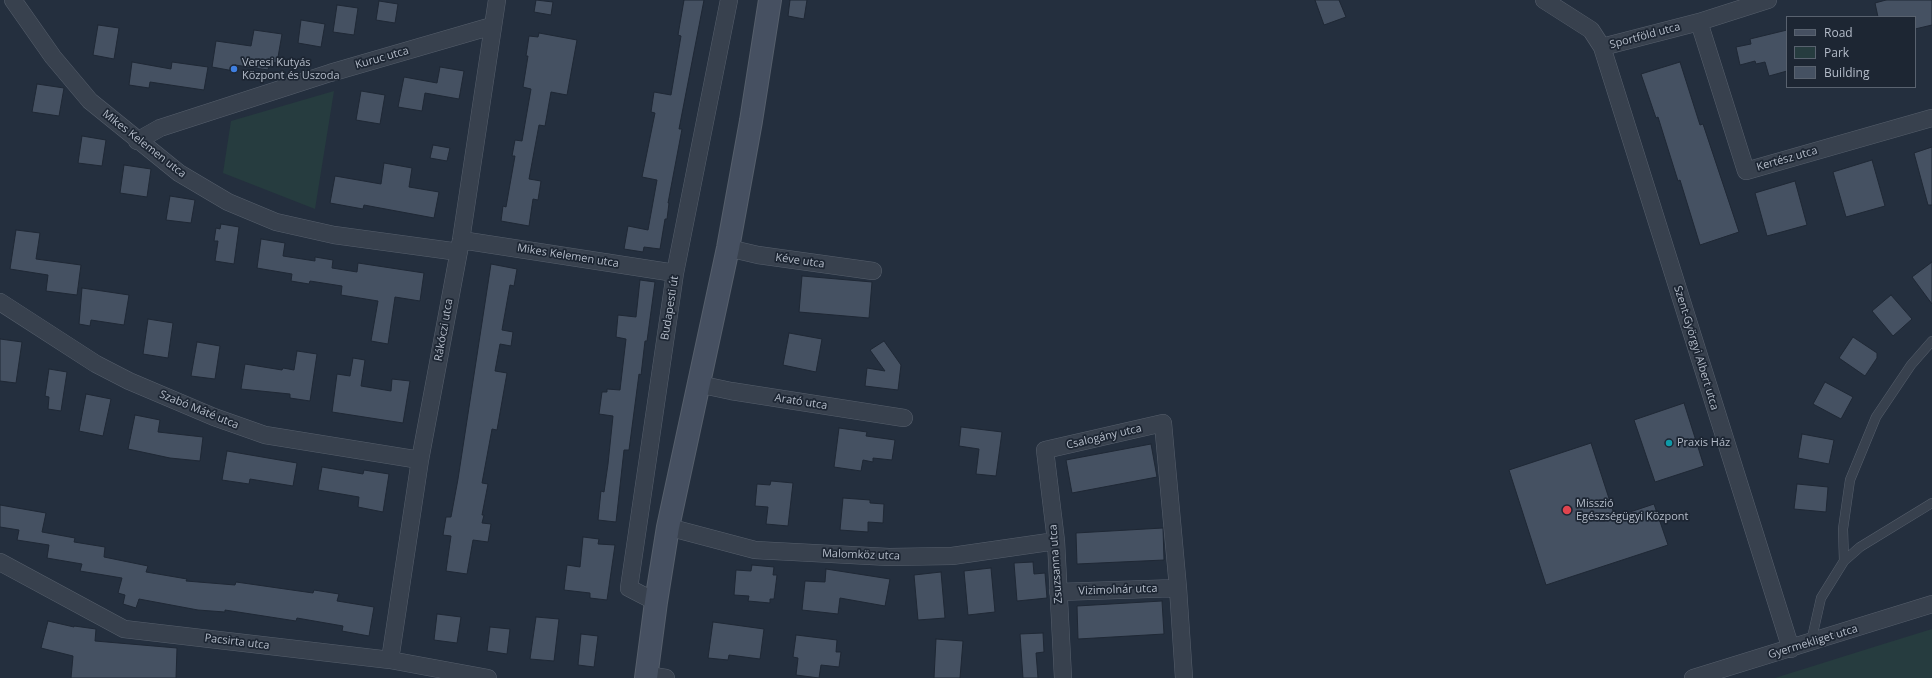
<!DOCTYPE html>
<meta charset="utf-8">
<style>
body{margin:0}
#map{position:relative;width:1932px;height:678px;overflow:hidden;background:#242f3e;font-family:"Open Sans",sans-serif}
canvas{display:block}
.legend{position:absolute;left:1786px;top:16px;width:130px;height:72px;box-sizing:border-box;background:#1d2633;border:1px solid #59626f;margin:0;padding:5px 7px;list-style:none;font-size:12px;color:#b4bcc9}
.legend li{display:flex;align-items:center;gap:8px;height:20px}
.legend b{width:20px;border:1px solid #59626f}
</style>
<div id="map">
<canvas width="1932" height="678"></canvas>
<ul class="legend">
<li><b style="height:5px;background:#465061"></b>Road</li>
<li><b style="height:11px;background:#263c3f"></b>Park</li>
<li><b style="height:11px;background:#455162"></b>Building</li>
</ul>
</div>
<script>
const context = document.querySelector('canvas').getContext('2d');
context.lineJoin = 'round';
function fill(path, color) {
  context.fillStyle = color;
  context.fill(path, 'evenodd');
}
function toPath(rows) {
  const path = new Path2D();
  for (const r of rows) {
    path.moveTo(r[0], r[1]);
    for (let i = 2; i < r.length; i += 2) path.lineTo(r[i], r[i + 1]);
  }
  return path;
}
function strokePath(path, color, width, dash) {
  context.strokeStyle = color;
  context.lineWidth = width;
  context.lineCap = dash ? 'butt' : 'round';
  context.setLineDash(dash || []);
  context.stroke(path);
}
function drawText(font, color, halo, rows, align = 'center') {
  context.font = font + ' "Open Sans",sans-serif';
  context.lineWidth = 3.5;
  context.setLineDash([]);
  context.textBaseline = 'middle';
  context.strokeStyle = halo;
  context.fillStyle = color;
  for (const [text, x, y, turn = 0] of rows) {
    context.save();
    context.translate(x, y);
    context.rotate((+turn || 0) * Math.PI / 180);
    context.textAlign = isNaN(turn) ? turn : align;
    if (halo) context.strokeText(text, 0, 0);
    context.fillText(text, 0, 0);
    context.restore();
  }
}
const green = toPath([
 [334,91,315,209,223,173,231,121],
 [1932,629,1932,678,1775,678,1877,646]
]);
const building = toPath([
 [536,0,553,2,551,15,534,12,536,0],
 [684,0,704,0,679,129,682,129,668,203,669,203,667,219,665,219,660,249,644,247,643,252,624,249,628,226,648,230,657,180,642,177,655,113,651,112,654,92,671,95,681,36,678,35,684,0],
 [790,0,807,0,804,19,788,16,790,0],
 [1315,0,1339,0,1346,17,1324,25,1315,0],
 [1886,0,1932,0,1932,25,1915,29,1915,17,1878,17,1875,3,1886,0],
 [379,1,398,4,395,23,376,20,379,1],
 [337,5,358,8,354,35,333,32,337,5],
 [301,20,325,24,321,47,298,43,301,20],
 [98,25,119,28,114,59,93,55,98,25],
 [254,30,282,34,277,63,270,62,268,70,235,65,234,71,212,67,216,41,251,46,254,30],
 [1787,30,1787,71,1769,76,1765,62,1756,64,1755,61,1740,65,1736,47,1751,44,1750,39,1787,30],
 [539,33,577,40,567,95,551,92,545,126,539,125,529,179,541,181,538,200,533,199,529,226,501,221,503,206,506,207,515,156,512,156,515,140,522,141,531,89,523,87,528,56,526,56,529,36,538,37,539,33],
 [132,62,171,69,172,62,208,67,204,90,150,82,149,88,129,85,132,62],
 [1680,62,1700,125,1703,124,1739,232,1700,245,1680,180,1678,181,1658,117,1656,118,1641,74,1680,62],
 [440,67,464,71,459,99,425,93,422,111,398,107,404,77,437,83,440,67],
 [37,84,64,88,59,116,32,112,37,84],
 [361,91,385,95,380,124,356,120,361,91],
 [82,136,106,140,102,166,78,163,82,136],
 [433,145,450,148,447,161,430,158,433,145],
 [1932,147,1932,205,1928,205,1914,153,1932,147],
 [1872,160,1885,206,1846,217,1833,172,1872,160],
 [384,163,412,168,409,187,439,192,434,218,364,205,363,209,330,203,335,176,381,184,384,163],
 [124,165,151,169,147,197,120,193,124,165],
 [1795,181,1807,225,1767,236,1755,193,1795,181],
 [170,196,195,200,191,223,166,220,170,196],
 [221,224,239,227,234,264,215,261,218,241,214,241,216,228,220,229,221,224],
 [16,230,40,233,36,259,81,265,77,295,46,291,48,275,10,269,16,230],
 [261,239,285,243,283,256,315,261,315,257,333,260,332,268,357,272,358,263,424,273,420,301,395,297,388,344,371,341,378,301,341,295,342,286,310,281,309,284,291,281,292,274,257,268,261,239],
 [1932,262,1932,304,1912,277,1932,262],
 [491,264,517,269,514,286,510,285,502,330,513,332,511,346,500,344,495,371,507,373,497,430,492,429,482,483,488,484,482,515,484,515,482,523,491,524,488,542,473,540,467,574,446,571,451,536,443,535,446,517,451,517,458,479,491,264],
 [802,276,872,282,869,318,799,312,802,276],
 [640,280,655,282,647,341,645,341,641,375,639,374,629,450,624,450,616,522,598,520,601,491,604,492,608,464,613,416,599,414,602,392,607,392,607,389,620,390,626,339,616,337,618,315,636,317,640,280],
 [82,288,129,295,124,325,91,320,90,326,79,324,82,288],
 [1891,295,1912,319,1893,336,1872,311,1891,295],
 [148,319,173,323,168,358,143,354,148,319],
 [789,333,822,339,816,372,783,365,789,333],
 [1853,337,1877,353,1877,358,1865,376,1839,358,1853,337],
 [0,339,22,342,16,383,0,381,0,339],
 [884,341,901,365,898,390,865,386,867,368,885,371,870,350,884,341],
 [197,342,220,346,215,379,191,376,197,342],
 [297,351,317,354,310,401,290,398,290,394,241,389,245,364,282,370,283,368,294,370,297,351],
 [353,358,365,360,361,386,391,391,392,379,410,381,403,423,332,412,337,374,350,376,353,358],
 [49,369,67,372,61,411,48,409,49,397,45,396,49,369],
 [1825,382,1853,397,1841,419,1813,404,1825,382],
 [86,394,111,399,103,436,79,431,86,394],
 [1684,403,1704,466,1655,482,1634,420,1684,403],
 [135,415,160,420,158,432,203,437,200,461,170,458,128,449,135,415],
 [961,427,1002,432,996,476,976,474,979,449,959,446,961,427],
 [839,428,867,432,866,436,895,440,892,460,873,458,873,462,863,460,861,471,834,467,839,428],
 [1802,434,1834,440,1829,464,1798,458,1802,434],
 [1591,443,1615,517,1654,504,1668,545,1546,585,1509,470,1591,443],
 [1151,444,1157,477,1072,493,1066,460,1151,444],
 [227,451,297,463,293,486,250,479,249,484,222,480,227,451],
 [322,467,363,474,364,470,389,474,383,512,358,507,359,497,318,490,322,467],
 [771,481,793,483,788,526,766,524,768,507,755,506,757,484,770,485,771,481],
 [1797,484,1828,487,1826,512,1794,509,1797,484],
 [843,498,870,500,870,503,884,504,883,523,868,522,868,532,840,530,843,498],
 [0,505,46,513,42,532,75,538,74,542,105,547,104,557,148,566,146,572,187,579,186,581,235,585,236,582,313,593,314,590,339,594,337,601,374,607,369,636,342,631,343,626,297,618,296,621,225,610,225,612,198,610,139,599,136,608,123,604,125,595,118,593,122,578,80,571,82,564,47,558,49,545,17,540,19,530,0,527,0,505],
 [1163,528,1164,560,1077,564,1076,533,1163,528],
 [583,537,599,539,598,544,615,545,607,600,590,598,590,593,564,590,567,565,580,567,583,537],
 [1033,562,1034,574,1045,573,1047,598,1017,601,1014,563,1033,562],
 [752,565,774,567,773,575,777,575,774,599,770,599,770,603,748,601,749,596,734,595,736,570,751,571,752,565],
 [991,568,995,612,968,615,964,571,991,568],
 [826,569,890,579,885,606,840,598,838,614,802,610,805,581,825,582,826,569],
 [941,572,945,618,918,620,914,575,941,572],
 [1162,601,1164,634,1078,639,1077,606,1162,601],
 [437,614,461,617,457,643,434,640,437,614],
 [536,617,559,619,554,661,530,659,536,617],
 [48,621,74,627,74,626,96,629,95,641,177,648,176,678,71,678,73,656,41,648,48,621],
 [713,622,764,629,760,659,729,655,728,660,708,658,713,622],
 [490,627,510,629,507,654,487,651,490,627],
 [1043,633,1044,652,1036,653,1038,678,1023,678,1020,634,1043,633],
 [581,634,598,636,594,667,578,665,581,634],
 [796,635,837,640,836,652,841,652,839,667,821,665,819,678,796,675,798,658,793,657,796,635],
 [936,639,963,641,960,678,934,678,936,639]
]);
const lane = toPath([
 [1844,561,1843,529,1850,480,1876,417,1911,365,1932,341],
 [1811,642,1821,598,1844,561,1860,547,1932,503]
]);
const street = toPath([
 [13,0,53,57,90,101,179,173,228,202,276,222,334,235,459,252],
 [1544,0,1591,30,1602,47,1791,649],
 [1699,22,1746,171,1932,118],
 [1602,47,1699,22,1768,0],
 [137,141,160,128,330,73,492,26],
 [461,240,675,273],
 [728,248,758,255,873,271],
 [0,302,96,364,129,381,214,417,265,435,420,460],
 [698,384,731,391,904,418],
 [668,527,755,550,889,557,952,556,1056,541],
 [0,562,124,629,390,660,488,678],
 [1058,592,1178,588],
 [656,602,629,588,675,273,729,0],
 [390,660,420,460,461,240,497,0],
 [647,675,666,678],
 [1063,678,1056,541,1045,450,1163,423,1178,588,1184,678],
 [1693,678,1932,604]
]);
const secondary = toPath([
 [646,678,656,602,668,527,728,248,751,121,770,0]
]);
const markers = [
 [234,69,4,"#3f7fe0"],
 [1669,443,4,"#0f9aa8"],
 [1567,510,5,"#e0444e"]
];
const streetNames = [
 ["Sportföld utca",1645,36,-15],
 ["Kuruc utca",382,58,-16],
 ["Mikes Kelemen utca",144,144,38],
 ["Kertész utca",1787,159,-16],
 ["Mikes Kelemen utca",568,256,9],
 ["Kéve utca",800,261,8],
 ["Budapesti út",670,308,-81],
 ["Rákóczi utca",444,330,-80],
 ["Szent-Györgyi Albert utca",1696,348,73],
 ["Arató utca",801,402,9],
 ["Szabó Máté utca",199,410,22],
 ["Csalogány utca",1104,437,-13],
 ["Malomköz utca",861,555,2],
 ["Zsuzsanna utca",1056,564,-94],
 ["Vizimolnár utca",1118,590,-2],
 ["Pacsirta utca",237,642,7],
 ["Gyermekliget utca",1813,642,-17]
];
const poiNames = [
 ["Veresi Kutyás",242,63],
 ["Központ és Uszoda",242,76],
 ["Praxis Ház",1677,443],
 ["Misszió",1576,504],
 ["Egészségügyi Központ",1576,517]
];
fill(green, '#263c3f');
fill(building, '#455162');
strokePath(building, '#1f2835', 1);
strokePath(lane, '#565f6c', 10);
strokePath(street, '#565f6c', 18);
strokePath(secondary, '#565f6c', 24);
strokePath(lane, '#38414e', 9);
strokePath(street, '#38414e', 17);
strokePath(secondary, '#465061', 22);
for (const [x, y, r, color] of markers) {
  const dot = new Path2D();
  dot.arc(x, y, r, 0, 2 * Math.PI);
  context.fillStyle = color;
  context.fill(dot);
  strokePath(dot, '#1d2633', 1.5);
}
drawText('11px', '#b4bcc9', '#1d2633', streetNames);
drawText('11px', '#b4bcc9', '#1d2633', poiNames, 'left');
</script>
